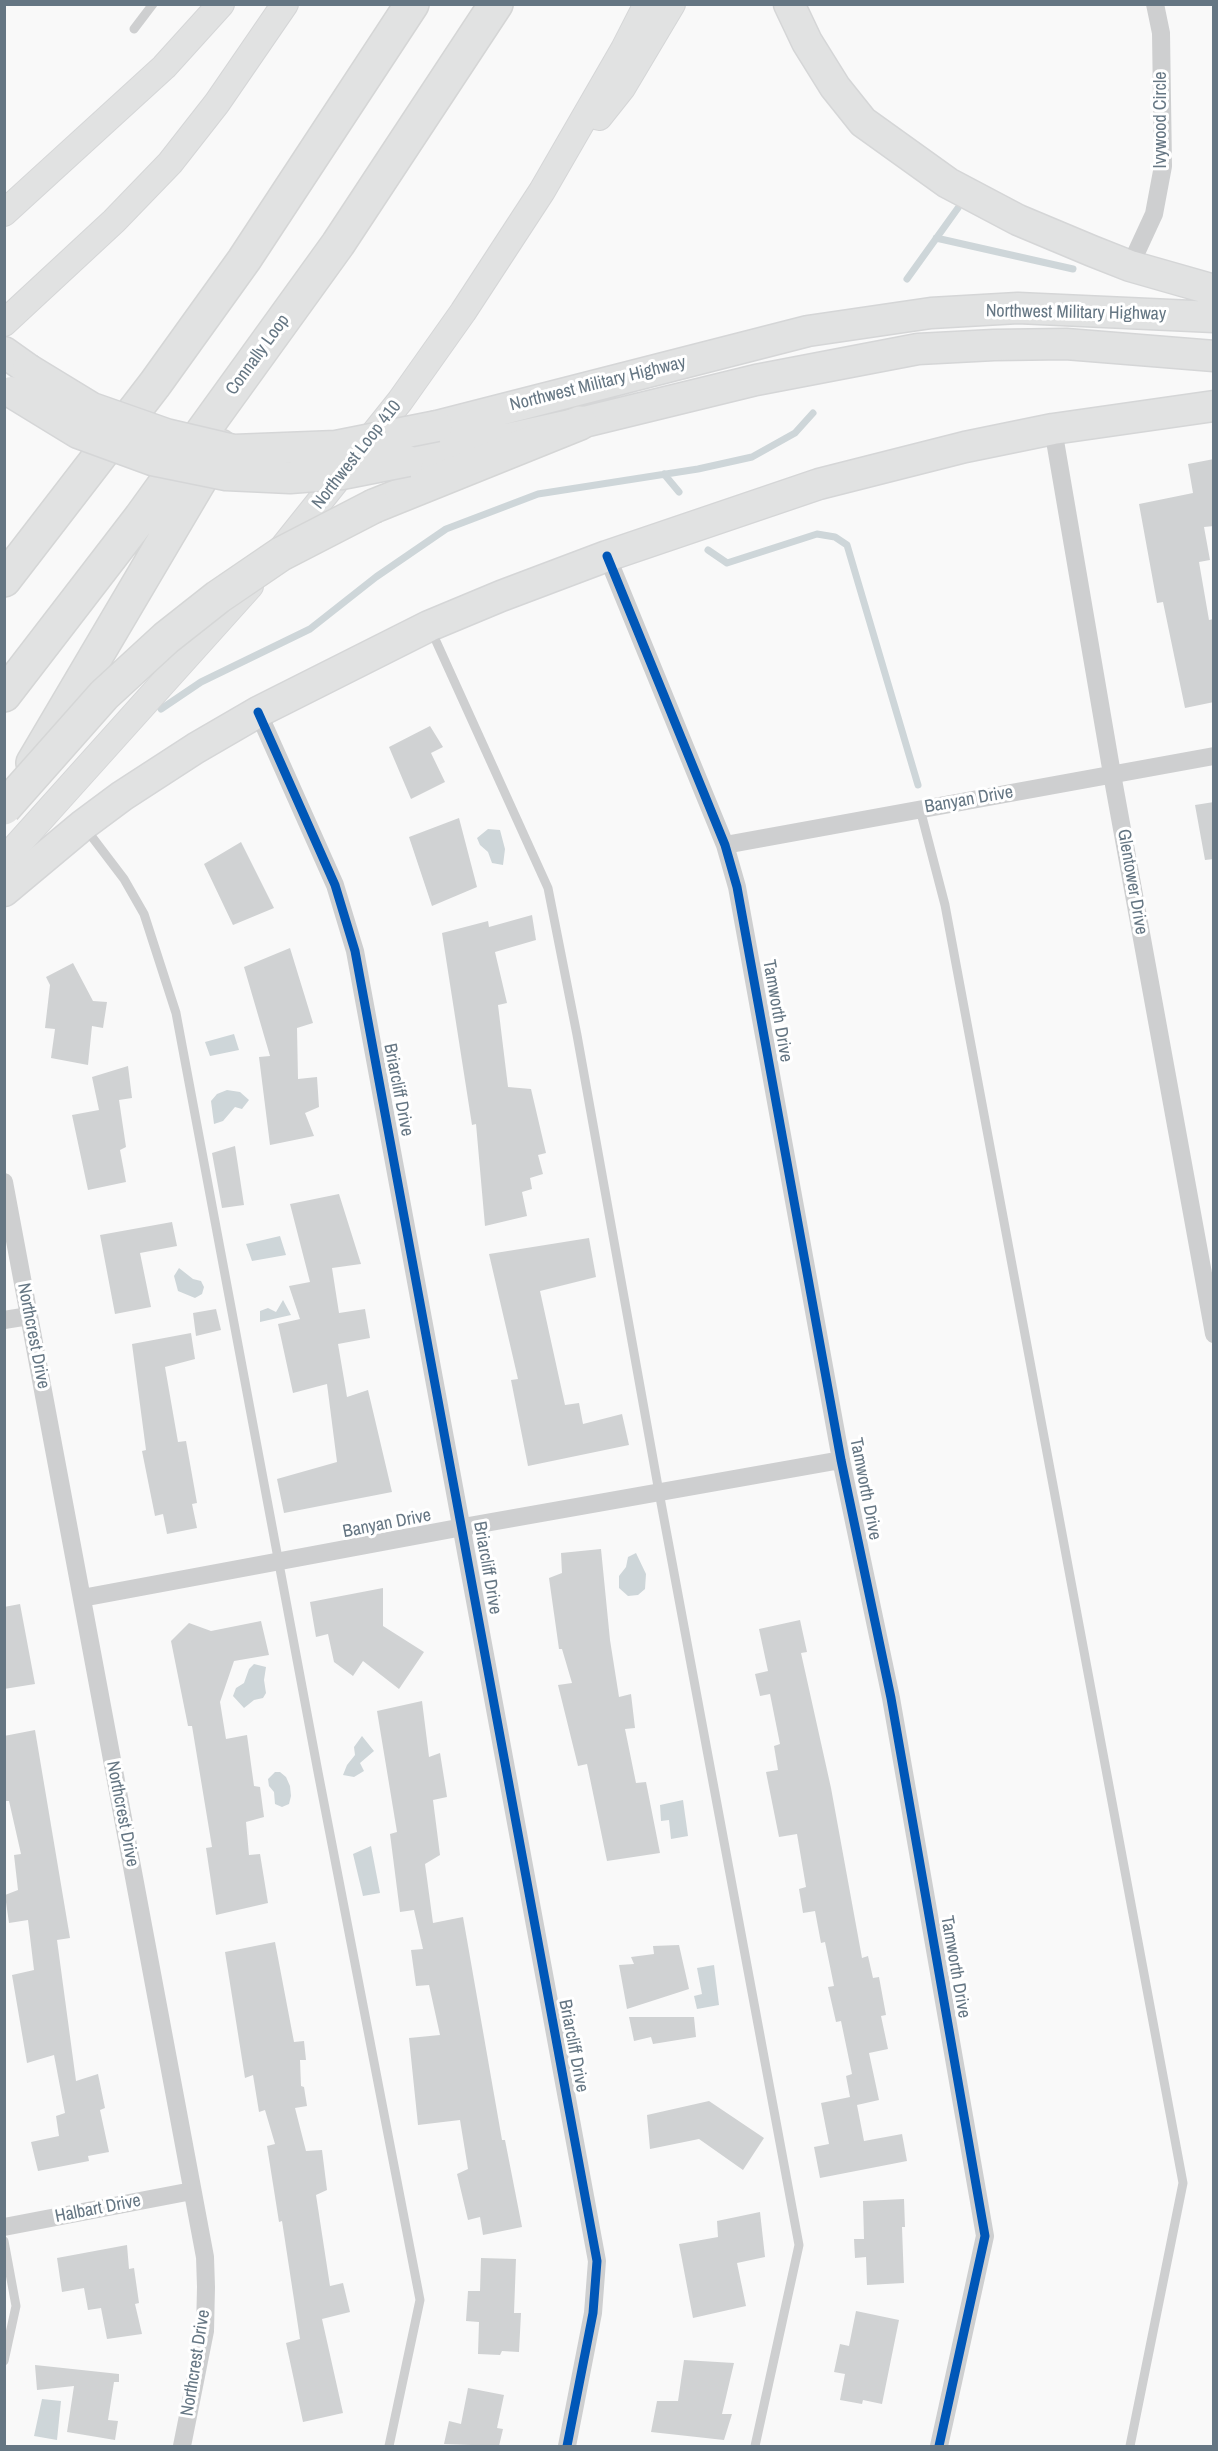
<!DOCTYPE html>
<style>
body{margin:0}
#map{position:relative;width:1218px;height:2451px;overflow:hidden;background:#f9f9f9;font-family:"Archivo Narrow",sans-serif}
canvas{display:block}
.frame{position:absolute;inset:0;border:6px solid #657683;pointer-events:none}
</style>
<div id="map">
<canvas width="1218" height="2451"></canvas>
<div class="frame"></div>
</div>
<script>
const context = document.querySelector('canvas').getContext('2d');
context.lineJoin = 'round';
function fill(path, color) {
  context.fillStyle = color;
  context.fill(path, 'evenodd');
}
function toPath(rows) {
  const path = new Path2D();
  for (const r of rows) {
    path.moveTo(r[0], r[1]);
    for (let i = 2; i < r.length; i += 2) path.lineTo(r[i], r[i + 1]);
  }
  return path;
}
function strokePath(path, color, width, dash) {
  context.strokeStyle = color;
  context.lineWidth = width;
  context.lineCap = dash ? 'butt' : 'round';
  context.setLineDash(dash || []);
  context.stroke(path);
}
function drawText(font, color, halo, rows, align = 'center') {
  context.font = font + ' "Archivo Narrow",sans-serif';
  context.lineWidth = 6;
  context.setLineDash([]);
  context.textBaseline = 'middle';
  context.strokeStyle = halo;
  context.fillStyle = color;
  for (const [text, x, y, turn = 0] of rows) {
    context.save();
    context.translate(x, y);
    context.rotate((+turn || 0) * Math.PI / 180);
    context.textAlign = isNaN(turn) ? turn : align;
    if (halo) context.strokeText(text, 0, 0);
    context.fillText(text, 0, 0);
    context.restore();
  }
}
const water = toPath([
 [488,829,500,830,505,849,503,865,492,863,488,852,480,845,477,838],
 [234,1034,239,1050,210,1056,205,1042],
 [227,1090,240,1092,249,1100,242,1109,235,1107,223,1121,214,1124,211,1101,217,1094],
 [280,1236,286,1255,252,1261,246,1244],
 [179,1268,193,1279,201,1281,204,1287,202,1294,195,1298,178,1291,174,1276],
 [283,1300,291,1315,260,1322,260,1311,268,1308,276,1312],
 [636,1553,646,1574,645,1589,638,1595,628,1596,619,1588,619,1576,626,1567,628,1557],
 [254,1664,266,1667,264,1680,266,1693,263,1698,254,1700,244,1708,233,1696,236,1688,244,1683,249,1669],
 [362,1736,374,1751,360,1763,364,1771,354,1777,343,1775,347,1765,355,1755,354,1747],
 [275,1772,280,1772,286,1777,290,1786,291,1796,289,1804,282,1807,275,1804,274,1792,269,1786,268,1779],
 [683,1800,688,1836,671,1839,669,1820,661,1821,660,1805],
 [371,1846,380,1893,363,1896,353,1854],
 [714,1965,719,2005,697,2009,694,1996,702,1994,697,1968],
 [42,2399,61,2401,57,2440,34,2436]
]);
const stream = toPath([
 [936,238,1073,269],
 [907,279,958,208],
 [664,474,679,492],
 [708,550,727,563,817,534,835,537,847,545,918,785],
 [161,709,201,682,310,629,376,577,446,529,538,494,698,469,752,457,795,433,813,413]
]);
const building = toPath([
 [1214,459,1214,526,1204,527,1210,560,1199,562,1209,620,1214,619,1214,702,1185,708,1163,602,1157,603,1139,504,1193,493,1188,464],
 [430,726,443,747,431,753,445,782,411,799,389,747],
 [1214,802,1214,859,1205,860,1195,805],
 [459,818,477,887,432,906,409,837],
 [241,842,274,908,233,925,204,864],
 [532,915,536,940,495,952,507,1003,498,1005,508,1087,531,1089,546,1153,538,1155,543,1174,530,1178,532,1189,522,1192,527,1216,485,1226,476,1124,472,1125,442,933,488,921,489,927],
 [290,948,313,1023,297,1028,298,1079,317,1077,319,1107,305,1113,314,1136,270,1145,259,1057,270,1056,244,967],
 [73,963,93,1001,107,1002,103,1028,92,1026,88,1065,51,1058,55,1029,45,1028,50,985,46,977],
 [128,1066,132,1098,119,1100,126,1147,120,1150,126,1182,88,1190,72,1115,99,1110,92,1077],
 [235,1146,244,1205,222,1208,212,1153],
 [339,1194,361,1264,332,1268,339,1313,365,1309,370,1338,338,1344,347,1397,368,1390,392,1492,284,1513,277,1479,337,1462,327,1384,293,1393,278,1324,300,1319,289,1286,310,1282,290,1204],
 [172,1222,177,1246,140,1253,151,1307,115,1314,100,1235],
 [589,1238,596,1277,540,1291,565,1405,579,1403,583,1424,622,1414,629,1445,528,1466,511,1380,518,1379,489,1254],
 [216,1309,221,1330,196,1336,193,1313],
 [191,1333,195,1359,165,1367,178,1442,186,1441,197,1503,192,1504,197,1528,167,1534,163,1514,155,1516,142,1451,146,1450,132,1344],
 [601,1549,610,1640,619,1697,631,1694,635,1728,625,1729,636,1783,646,1782,660,1853,607,1861,587,1764,578,1766,558,1685,572,1683,562,1649,559,1649,549,1578,562,1573,561,1553],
 [383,1588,383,1626,424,1652,399,1689,363,1661,353,1676,334,1662,328,1634,316,1637,310,1602],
 [20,1604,35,1684,4,1689,4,1607],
 [800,1620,807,1652,801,1653,831,1788,862,1958,868,1956,873,1978,879,1977,886,2015,881,2016,888,2049,869,2053,879,2100,857,2105,864,2141,902,2134,907,2161,820,2178,814,2147,829,2144,821,2103,850,2097,846,2076,852,2074,841,2021,836,2022,828,1987,834,1986,825,1942,821,1943,815,1911,803,1913,799,1889,806,1887,797,1834,779,1837,766,1772,778,1770,774,1746,780,1744,770,1694,760,1696,755,1674,768,1671,759,1629],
 [261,1621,269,1655,234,1661,220,1702,226,1739,247,1735,254,1786,260,1787,264,1817,246,1822,249,1855,260,1854,268,1903,216,1915,206,1848,212,1847,192,1726,188,1726,171,1641,189,1623,211,1631],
 [422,1701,429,1757,440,1753,447,1797,433,1800,440,1855,425,1864,433,1923,463,1917,502,2140,505,2140,522,2227,483,2235,480,2217,468,2220,457,2174,468,2169,460,2120,418,2125,409,2038,440,2035,429,1985,416,1986,411,1950,423,1949,414,1910,400,1912,390,1834,397,1832,377,1711],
 [35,1730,70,1938,57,1940,76,2081,98,2074,105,2108,100,2110,109,2152,88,2156,89,2161,38,2171,31,2142,59,2136,56,2116,65,2113,54,2055,27,2063,12,1975,34,1970,28,1920,9,1923,5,1895,18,1890,14,1855,21,1854,9,1801,4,1801,4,1736],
 [275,1942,294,2042,304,2041,306,2060,300,2060,301,2086,304,2087,307,2106,295,2108,306,2151,322,2150,327,2190,316,2195,330,2286,343,2283,350,2312,322,2319,343,2413,303,2422,286,2343,300,2339,282,2221,279,2222,267,2146,275,2144,265,2110,259,2112,253,2075,245,2078,225,1952],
 [679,1945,689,1989,627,2009,619,1965,634,1964,631,1957,654,1954,653,1946],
 [629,2017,694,2017,696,2037,653,2044,651,2037,634,2041],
 [709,2101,764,2138,743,2170,699,2139,650,2149,647,2115],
 [904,2199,905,2227,902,2227,904,2283,867,2285,866,2257,855,2258,854,2239,864,2239,863,2201],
 [760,2212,765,2257,737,2263,746,2306,693,2318,679,2244,718,2237,717,2221],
 [127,2245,129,2269,134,2268,139,2303,135,2304,142,2334,107,2339,101,2308,88,2310,84,2288,62,2292,57,2258],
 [481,2258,516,2259,514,2313,521,2313,519,2352,502,2351,500,2355,478,2354,479,2322,466,2321,468,2291,480,2291],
 [856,2311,899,2320,882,2404,863,2400,862,2404,840,2400,845,2374,834,2372,840,2344,849,2346],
 [684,2360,734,2363,722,2414,732,2414,724,2440,651,2432,657,2401,678,2401],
 [35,2365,119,2374,119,2382,114,2382,108,2420,118,2421,115,2440,67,2432,74,2386,37,2390],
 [468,2388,504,2395,497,2428,503,2429,499,2446,444,2444,449,2421,461,2424]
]);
const service = toPath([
 [134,29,153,4],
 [431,630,548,888,577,1035,659,1492,799,2245,755,2446],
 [920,809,945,905,1183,2183,1130,2446],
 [86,829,124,879,144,914,176,1013,318,1772,420,2300,389,2446],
 [4,2241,16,2306,4,2361]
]);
const minor = toPath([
 [1130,266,1154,214,1163,166,1161,33,1155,4],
 [1053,429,1112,774,1214,1334],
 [607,556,725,845,737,887,841,1460,891,1698,985,2236,939,2446],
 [258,712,335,885,355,951,597,2261,593,2313,567,2446],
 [725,845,1214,756],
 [4,1182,205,2257,206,2287,205,2331,182,2446],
 [4,1320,29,1316],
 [82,1598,463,1527,841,1460],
 [4,2227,192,2191]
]);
const secondary = toPath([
 [599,117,622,88,672,4],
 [4,213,164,67,221,4],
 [4,323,114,221,170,163,217,103,285,4],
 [280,551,400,401,463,312,542,191,624,49,647,4],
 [4,860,250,586]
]);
const primary = toPath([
 [789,4,807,42,835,87,863,122,948,183,1018,220,1092,251,1130,266,1214,290],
 [4,352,28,369],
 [437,426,808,331,931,313,1018,308,1214,317],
 [408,461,580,423,756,380,918,349,994,345,1066,344,1214,356],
 [4,891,83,825,122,796,196,748,258,712,429,626,501,596,607,556,819,484,965,447,1053,429,1214,406]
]);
const motorway = toPath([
 [374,506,580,423],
 [4,580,155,384,244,260,412,4],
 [4,695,141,517,338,244,496,4],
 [33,763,220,446]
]);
const primaryBridge = toPath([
 [28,369,92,408,166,434,234,450,336,446,437,426],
 [11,392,78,433,152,460,226,475,290,478,342,474,408,461]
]);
const motorwayBridge = toPath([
 [4,808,104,695,166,638,218,597,281,554,374,506]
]);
const cycleway = toPath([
 [607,556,725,845,737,887,841,1460,891,1698,985,2236,939,2446],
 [258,712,335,885,355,951,597,2261,593,2313,567,2446]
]);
const streetNames = [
 ["Ivywood Circle",1161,120,-90],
 ["Northwest Military Highway",1076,313,1],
 ["Connally Loop",258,355,-54],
 ["Northwest Military Highway",598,384,-14],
 ["Northwest Loop 410",357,455,-52],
 ["Banyan Drive",969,800,-10],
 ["Glentower Drive",1132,882,80],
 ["Tamworth Drive",777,1011,80],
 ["Briarcliff Drive",398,1090,79],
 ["Northcrest Drive",33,1336,79],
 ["Tamworth Drive",865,1489,79],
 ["Banyan Drive",387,1524,-11],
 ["Briarcliff Drive",487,1568,80],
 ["Northcrest Drive",122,1814,79],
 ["Tamworth Drive",955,1967,80],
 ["Briarcliff Drive",573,2046,79],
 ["Halbart Drive",98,2209,-11],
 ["Northcrest Drive",196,2363,-81]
];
fill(water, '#ced6d9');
strokePath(stream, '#ced6d9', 7);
fill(building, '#d0d2d3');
strokePath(secondary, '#d5d6d7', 28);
strokePath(primary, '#d5d6d7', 33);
strokePath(motorway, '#d5d6d6', 36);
strokePath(service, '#cecfd0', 9);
strokePath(minor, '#cecfd0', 18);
strokePath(secondary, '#e1e2e2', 26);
strokePath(primary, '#e1e2e2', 30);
strokePath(motorway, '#e1e2e2', 33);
strokePath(primaryBridge, '#d5d6d7', 33, []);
strokePath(motorwayBridge, '#d5d6d6', 36, []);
strokePath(primaryBridge, '#e1e2e2', 30);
strokePath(motorwayBridge, '#e1e2e2', 33);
strokePath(cycleway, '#0057b8', 9);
drawText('18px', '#657683', '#fff', streetNames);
</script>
